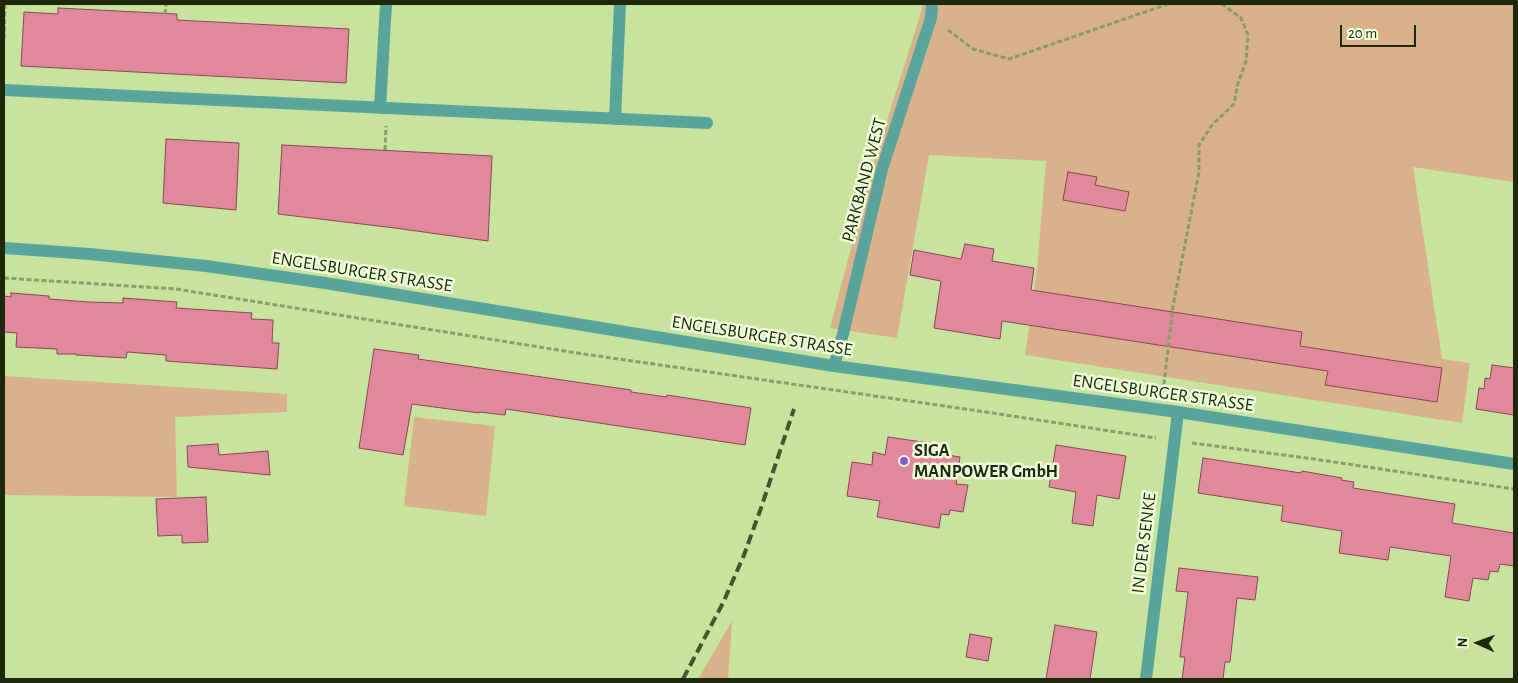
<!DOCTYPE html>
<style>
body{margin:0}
#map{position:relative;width:1518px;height:683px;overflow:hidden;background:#c7e39e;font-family:"Alegreya Sans",sans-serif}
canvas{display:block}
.frame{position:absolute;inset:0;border:5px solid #1e280d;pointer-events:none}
.north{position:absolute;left:1453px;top:618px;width:50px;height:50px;-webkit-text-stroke:4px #efffdc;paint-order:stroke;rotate:272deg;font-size:14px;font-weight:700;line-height:20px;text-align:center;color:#1e280d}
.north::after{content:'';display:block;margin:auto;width:18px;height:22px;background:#1e280d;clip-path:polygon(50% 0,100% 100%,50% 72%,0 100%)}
.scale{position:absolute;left:1340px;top:25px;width:76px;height:22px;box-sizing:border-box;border:2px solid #1e280d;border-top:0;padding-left:6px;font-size:15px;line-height:18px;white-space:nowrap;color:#1e280d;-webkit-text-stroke:4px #efffdc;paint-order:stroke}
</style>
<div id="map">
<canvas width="1518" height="683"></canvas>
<div class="frame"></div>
<div class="north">N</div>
<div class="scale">20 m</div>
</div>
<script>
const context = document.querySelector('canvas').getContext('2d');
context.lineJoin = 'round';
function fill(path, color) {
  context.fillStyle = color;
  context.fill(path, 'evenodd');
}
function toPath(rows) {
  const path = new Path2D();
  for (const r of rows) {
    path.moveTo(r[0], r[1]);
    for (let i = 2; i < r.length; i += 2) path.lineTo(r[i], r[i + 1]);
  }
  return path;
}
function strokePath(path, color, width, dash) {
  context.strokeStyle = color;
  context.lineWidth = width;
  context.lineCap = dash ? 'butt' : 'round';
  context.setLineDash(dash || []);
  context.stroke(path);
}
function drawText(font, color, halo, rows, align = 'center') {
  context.font = font + ' "Alegreya Sans",sans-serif';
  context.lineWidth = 5;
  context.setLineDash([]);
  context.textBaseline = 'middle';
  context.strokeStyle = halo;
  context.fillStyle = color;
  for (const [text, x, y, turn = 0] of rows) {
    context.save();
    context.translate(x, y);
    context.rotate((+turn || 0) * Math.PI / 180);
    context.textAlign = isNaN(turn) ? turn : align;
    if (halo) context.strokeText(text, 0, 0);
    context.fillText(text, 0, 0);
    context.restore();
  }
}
const green = toPath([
 [922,4,1514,4,1514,182,1413,167,1442,359,1470,363,1462,423,1025,355,1037,269,1046,161,929,155,897,338,830,328,872,168,922,9],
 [4,376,287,394,287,412,175,417,177,497,4,495],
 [414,417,495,426,486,516,404,506],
 [732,621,728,679,698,679]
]);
const building = toPath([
 [58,8,177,14,177,20,349,29,346,83,21,66,24,12,58,14,58,8],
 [166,139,239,143,236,210,163,203,166,139],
 [282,145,492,156,488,241,395,228,278,214,282,145],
 [1068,172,1097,177,1095,185,1129,192,1125,211,1063,200,1068,172],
 [965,244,994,249,992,261,1034,268,1031,290,1302,332,1300,346,1442,368,1437,402,1325,385,1328,371,1002,321,1000,339,934,328,941,281,910,275,914,250,961,259,965,244],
 [11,293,49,296,49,299,89,302,123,303,123,298,177,302,176,308,252,313,251,319,273,320,272,343,279,343,277,369,166,361,166,355,127,352,126,358,76,355,76,354,57,354,57,349,16,347,17,333,4,332,4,296,11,297,11,293],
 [374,349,419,355,418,359,631,390,631,392,667,397,667,395,751,408,745,445,506,409,505,415,479,412,479,413,412,404,403,455,359,448,374,349],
 [1492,365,1514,368,1514,415,1476,409,1479,388,1484,389,1485,378,1490,379,1492,365],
 [888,437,943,445,942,454,960,457,956,484,968,485,963,512,950,510,949,515,941,514,939,528,877,517,880,501,847,496,852,462,872,465,873,452,885,455,888,437],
 [218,444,219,455,268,451,270,475,188,467,187,446,218,444],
 [1056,445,1126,456,1119,499,1097,495,1093,526,1072,523,1076,492,1049,487,1056,445],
 [1203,458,1301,473,1302,471,1342,478,1341,480,1354,482,1353,488,1455,504,1452,523,1514,533,1514,566,1500,564,1498,572,1490,571,1488,580,1473,578,1469,601,1445,597,1451,556,1390,547,1388,560,1339,553,1342,531,1281,521,1283,506,1198,493,1203,458],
 [206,497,208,542,182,543,182,535,158,536,156,499,206,497],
 [1179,568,1258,577,1255,600,1237,598,1230,662,1225,662,1223,679,1182,679,1185,657,1180,657,1188,592,1176,591,1179,568],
 [1055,625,1097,632,1090,679,1046,679,1055,625],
 [970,634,992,638,988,661,966,657,970,634]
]);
const path = toPath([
 [165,14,166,4],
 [948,30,973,49,1009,59,1168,4],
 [4,39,5,4],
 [385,150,386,126],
 [4,278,176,289,577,353,986,412,1156,438],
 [1163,392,1173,306,1199,172,1199,145,1212,125,1234,104,1238,83,1246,61,1248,35,1241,18,1222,4],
 [1192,443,1314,459,1514,489]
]);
const minor = toPath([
 [4,90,707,123],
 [380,108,386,4],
 [615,119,620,4],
 [4,248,90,254,206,266,325,283,834,366,1178,412,1514,464],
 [834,366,843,334,882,169,931,18,932,4],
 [1146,679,1178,412]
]);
const rail = toPath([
 [683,679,723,603,744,555,761,508,794,409]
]);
const markers = [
 [904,461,5,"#9252c8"]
];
const streetNames = [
 ["PARKBAND WEST",864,180,-75],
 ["ENGELSBURGER STRASSE",362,272,9],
 ["ENGELSBURGER STRASSE",762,336,9],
 ["ENGELSBURGER STRASSE",1163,393,8],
 ["IN DER SENKE",1144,543,-83]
];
const poiNames = [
 ["SIGA",914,451],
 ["MANPOWER GmbH",914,472]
];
fill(green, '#d9b28b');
fill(building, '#e1899c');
strokePath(building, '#8a4455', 1);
strokePath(path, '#889d68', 3, [5, 2.5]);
strokePath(minor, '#59a49b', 12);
strokePath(rail, '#45542f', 4, [10, 5]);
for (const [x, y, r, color] of markers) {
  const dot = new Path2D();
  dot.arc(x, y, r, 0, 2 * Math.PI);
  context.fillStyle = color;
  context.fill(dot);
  strokePath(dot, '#efffdc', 2);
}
drawText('18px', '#1e280d', '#efffdc', streetNames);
drawText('bold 18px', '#1e280d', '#efffdc', poiNames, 'left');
</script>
